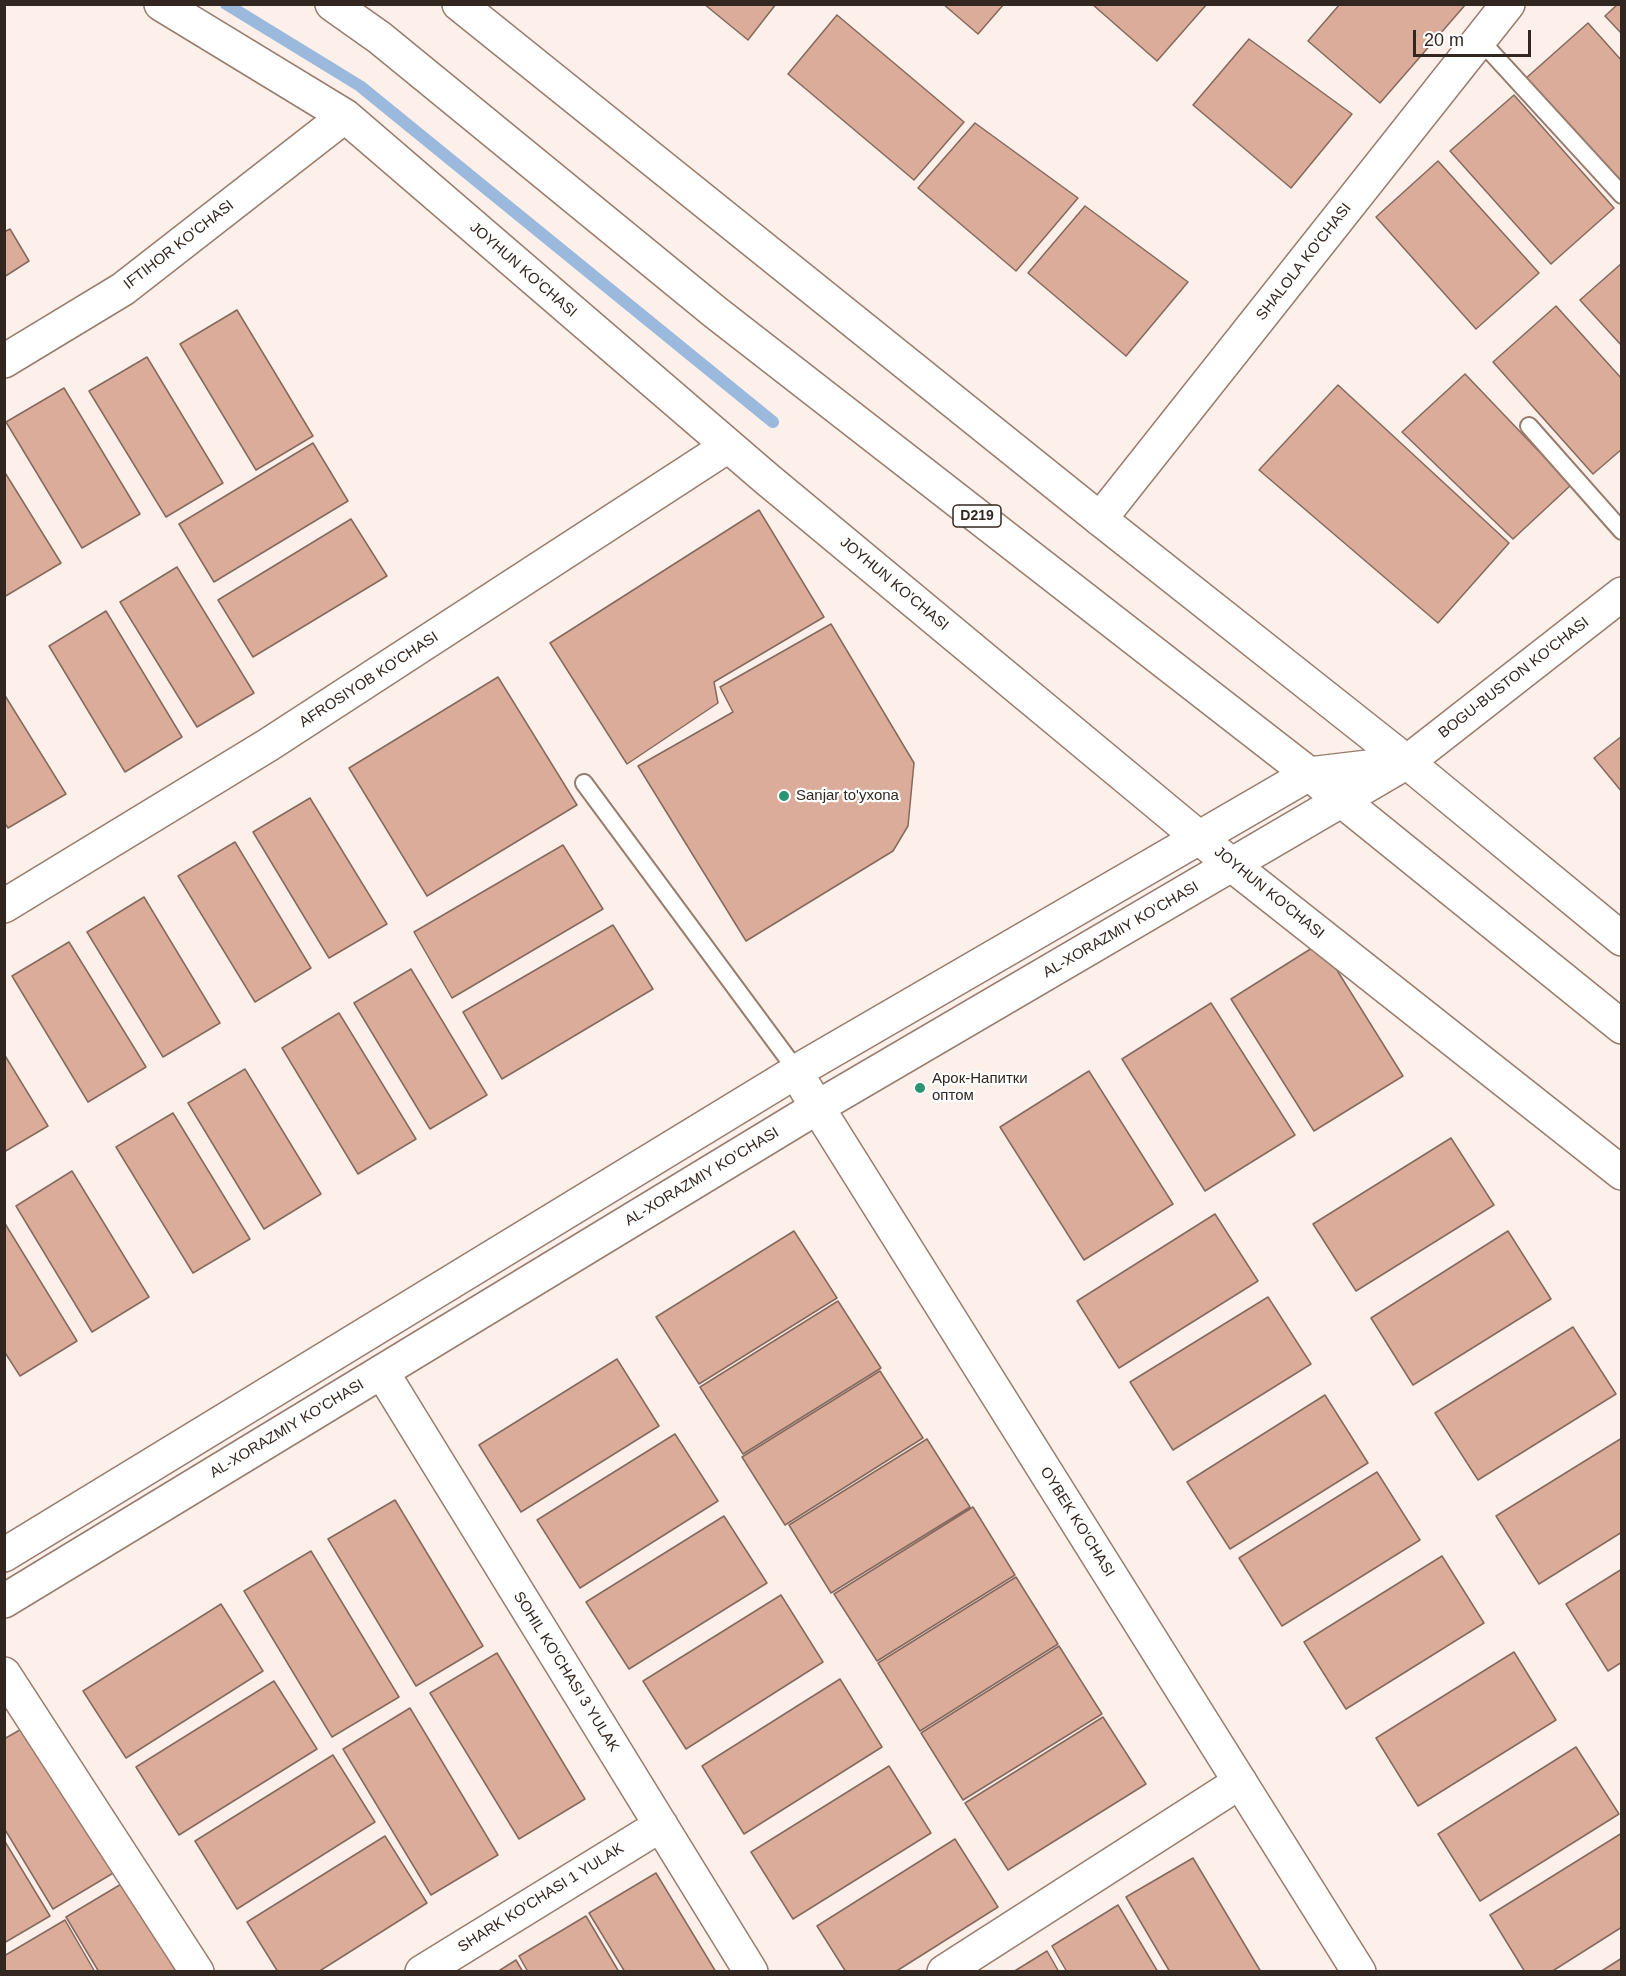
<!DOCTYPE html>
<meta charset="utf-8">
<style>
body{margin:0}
#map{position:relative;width:1626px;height:1976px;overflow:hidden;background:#fdefe9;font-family:Helvetica,sans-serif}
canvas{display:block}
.frame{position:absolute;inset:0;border:6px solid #322620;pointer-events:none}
.scale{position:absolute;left:1413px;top:30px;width:118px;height:27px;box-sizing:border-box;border:3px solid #322620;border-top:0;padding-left:8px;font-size:18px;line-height:21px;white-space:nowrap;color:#322620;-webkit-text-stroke:4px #fff;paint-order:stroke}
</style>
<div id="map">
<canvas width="1626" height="1976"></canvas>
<div class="frame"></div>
<div class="scale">20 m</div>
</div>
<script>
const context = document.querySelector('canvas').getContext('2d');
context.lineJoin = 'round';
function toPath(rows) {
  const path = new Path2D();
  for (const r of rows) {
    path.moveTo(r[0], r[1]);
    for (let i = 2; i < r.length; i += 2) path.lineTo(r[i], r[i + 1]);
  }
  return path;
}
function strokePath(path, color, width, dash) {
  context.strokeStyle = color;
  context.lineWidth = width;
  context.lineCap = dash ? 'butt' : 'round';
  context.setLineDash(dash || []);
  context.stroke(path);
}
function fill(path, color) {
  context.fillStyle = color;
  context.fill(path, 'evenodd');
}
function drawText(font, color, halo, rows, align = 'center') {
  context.font = font + ' Helvetica,sans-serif';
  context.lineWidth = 4.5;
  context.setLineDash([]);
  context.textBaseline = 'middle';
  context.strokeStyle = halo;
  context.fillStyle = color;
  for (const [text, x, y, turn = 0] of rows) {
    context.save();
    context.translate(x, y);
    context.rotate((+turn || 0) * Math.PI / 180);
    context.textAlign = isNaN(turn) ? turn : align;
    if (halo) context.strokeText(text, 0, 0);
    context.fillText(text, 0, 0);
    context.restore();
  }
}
const stream = toPath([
 [226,4,360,86,773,422]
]);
const building = toPath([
 [704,4,776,4,748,40,704,4],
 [943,4,1004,4,978,34,943,4],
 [1092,4,1207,4,1157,61,1092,4],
 [1340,4,1466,4,1380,103,1308,41,1340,4],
 [1618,4,1622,4,1622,34,1605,16,1618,4],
 [837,15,964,122,914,180,788,74,837,15],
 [1588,23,1622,61,1622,187,1525,79,1588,23],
 [1249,39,1352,114,1291,188,1193,105,1249,39],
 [1514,95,1614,208,1551,264,1450,151,1514,95],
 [975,123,1078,198,1016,271,918,188,975,123],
 [1438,161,1539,273,1476,329,1376,217,1438,161],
 [1085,206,1188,282,1126,356,1028,273,1085,206],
 [10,229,29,261,4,277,4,232,10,229],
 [1622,263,1622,346,1580,300,1622,263],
 [1556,306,1622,379,1622,449,1593,474,1493,362,1556,306],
 [237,310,313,436,256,470,180,344,237,310],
 [147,357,223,483,166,517,89,391,147,357],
 [1465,374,1571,485,1513,539,1402,432,1465,374],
 [1338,385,1509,543,1438,623,1259,470,1338,385],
 [64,388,140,514,82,548,6,422,64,388],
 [313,443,348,501,214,582,179,524,313,443],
 [4,471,61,563,4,597,4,471],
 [759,510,824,617,714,682,718,703,627,764,550,643,759,510],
 [351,519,387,576,253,657,218,600,351,519],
 [177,567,254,693,197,727,120,602,177,567],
 [106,611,182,737,125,772,49,646,106,611],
 [831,624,914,763,908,826,893,851,746,941,638,766,733,712,720,687,831,624],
 [498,677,577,805,427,896,349,768,498,677],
 [4,694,66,794,8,828,4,822,4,694],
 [1622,736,1622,792,1594,758,1622,736],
 [310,798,387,924,329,958,253,832,310,798],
 [235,842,311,968,255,1002,178,876,235,842],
 [563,845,603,909,452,998,414,932,563,845],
 [144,897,220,1023,163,1057,87,932,144,897],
 [613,925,653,989,502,1079,463,1012,613,925],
 [69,942,146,1067,88,1102,12,976,69,942],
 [1320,943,1403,1076,1314,1131,1231,999,1320,943],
 [411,969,487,1095,430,1129,354,1003,411,969],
 [1211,1003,1295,1135,1205,1191,1122,1059,1211,1003],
 [339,1013,416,1139,358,1174,282,1048,339,1013],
 [4,1054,48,1126,4,1152,4,1054],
 [245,1069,321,1194,264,1229,188,1103,245,1069],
 [1089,1071,1173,1204,1084,1260,1000,1127,1089,1071],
 [173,1113,250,1239,193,1273,116,1147,173,1113],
 [1451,1138,1494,1205,1356,1291,1313,1224,1451,1138],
 [72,1171,149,1297,92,1332,16,1206,72,1171],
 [1215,1214,1258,1281,1119,1368,1077,1301,1215,1214],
 [4,1222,77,1341,20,1376,4,1351,4,1222],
 [794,1231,837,1298,699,1384,656,1317,794,1231],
 [1508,1231,1551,1299,1413,1385,1371,1318,1508,1231],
 [1268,1297,1311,1364,1173,1450,1130,1382,1268,1297],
 [838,1301,881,1368,743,1454,700,1387,838,1301],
 [1573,1327,1616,1394,1478,1480,1435,1413,1573,1327],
 [617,1359,659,1426,521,1512,479,1445,617,1359],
 [880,1371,923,1438,785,1525,742,1457,880,1371],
 [1325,1395,1368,1463,1230,1549,1187,1482,1325,1395],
 [675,1434,718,1501,580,1588,537,1520,675,1434],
 [1622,1438,1622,1532,1539,1584,1496,1516,1622,1438],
 [927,1439,970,1507,831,1593,789,1525,927,1439],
 [1377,1472,1420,1540,1282,1626,1239,1558,1377,1472],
 [395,1500,483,1646,416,1686,328,1539,395,1500],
 [973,1507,1015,1575,877,1661,834,1594,973,1507],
 [724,1516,767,1583,629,1669,586,1602,724,1516],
 [311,1551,399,1697,332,1737,244,1591,311,1551],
 [1442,1556,1484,1623,1346,1709,1304,1642,1442,1556],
 [1622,1569,1622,1662,1608,1671,1566,1604,1622,1569],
 [1016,1577,1058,1644,920,1731,878,1663,1016,1577],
 [781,1595,823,1662,686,1749,643,1681,781,1595],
 [221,1604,263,1671,126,1758,83,1691,221,1604],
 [1059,1646,1102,1714,963,1800,921,1733,1059,1646],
 [1514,1652,1556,1720,1418,1806,1376,1738,1514,1652],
 [497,1653,585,1799,519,1839,430,1693,497,1653],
 [840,1679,882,1747,744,1834,702,1766,840,1679],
 [274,1681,317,1749,179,1835,136,1767,274,1681],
 [410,1708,498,1855,431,1895,343,1749,410,1708],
 [1103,1717,1146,1784,1008,1870,965,1803,1103,1717],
 [32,1723,120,1869,53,1909,4,1828,4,1739,32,1723],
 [1576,1747,1619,1814,1480,1901,1438,1834,1576,1747],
 [333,1755,375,1822,237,1909,195,1841,333,1755],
 [889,1766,931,1833,793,1919,751,1852,889,1766],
 [1622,1833,1622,1927,1551,1972,1525,1972,1490,1915,1622,1833],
 [385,1836,427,1903,318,1972,278,1972,247,1922,385,1836],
 [955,1839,998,1907,895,1972,846,1972,817,1926,955,1839],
 [4,1840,50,1916,4,1943,4,1840],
 [1193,1858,1261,1972,1170,1972,1126,1897,1193,1858],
 [656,1873,716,1972,625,1972,589,1913,656,1873],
 [133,1877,190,1972,99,1972,66,1917,133,1877],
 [1118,1905,1158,1972,1067,1972,1052,1946,1118,1905],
 [586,1916,619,1972,528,1972,519,1956,586,1916],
 [65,1920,95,1972,4,1972,4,1956,65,1920],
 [1047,1951,1059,1972,1013,1972,1047,1951],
 [1622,1958,1622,1972,1600,1972,1622,1958],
 [516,1960,523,1972,497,1972,516,1960]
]);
const lane = toPath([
 [1480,40,1622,195],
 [1529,426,1622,531],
 [584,783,797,1071]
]);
const street = toPath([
 [161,4,345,116,767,479,1232,865,1622,1173],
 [4,361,123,289,345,116],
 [1100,519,1508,4],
 [1407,762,1622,594],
 [4,906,268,745,728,446],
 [382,1372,751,1972],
 [4,1674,197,1972],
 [422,1972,661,1825],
 [944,1972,1240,1782]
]);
const secondary = toPath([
 [806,1089,1359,1972],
 [4,1555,797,1071,1309,774,1393,764],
 [4,1601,816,1108,1407,762]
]);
const primary = toPath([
 [332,4,380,38,715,312,1309,774,1622,1027],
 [459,4,1100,519,1407,762,1622,939]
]);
const markers = [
 [784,796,6,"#2a9473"],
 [920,1088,6,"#2a9473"]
];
const shields = [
 [977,516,48]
];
const shieldNames = [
 ["D219",977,516]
];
const streetNames = [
 ["IFTIHOR KO'CHASI",179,245,-38],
 ["SHALOLA KO'CHASI",1304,262,-52],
 ["JOYHUN KO'CHASI",523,270,41],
 ["JOYHUN KO'CHASI",894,584,40],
 ["BOGU-BUSTON KO'CHASI",1514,678,-38],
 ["AFROSIYOB KO'CHASI",369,680,-33],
 ["JOYHUN KO'CHASI",1269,893,39],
 ["AL-XORAZMIY KO’CHASI",1121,930,-30],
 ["AL-XORAZMIY KO’CHASI",702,1177,-31],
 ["AL-XORAZMIY KO’CHASI",287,1429,-31],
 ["OYBEK KO'CHASI",1077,1522,58],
 ["SOHIL KO'CHASI 3 YULAK",566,1672,58],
 ["SHARK KO'CHASI 1 YULAK",541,1898,-32]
];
const poiNames = [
 ["Sanjar to'yxona",796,796],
 ["Арок-Напитки",932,1079],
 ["оптом",932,1096]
];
strokePath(stream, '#9ab9dc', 12);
fill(building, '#daac99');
strokePath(building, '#86695d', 1.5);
strokePath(lane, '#987c6e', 20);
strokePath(street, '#987c6e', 36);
strokePath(secondary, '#987c6e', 36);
strokePath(primary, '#987c6e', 36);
strokePath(lane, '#fff', 16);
strokePath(street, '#fff', 33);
strokePath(secondary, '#fff', 33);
strokePath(primary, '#fff', 33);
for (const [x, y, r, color] of markers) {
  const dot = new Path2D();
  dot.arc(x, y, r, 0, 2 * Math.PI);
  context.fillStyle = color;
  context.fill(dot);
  strokePath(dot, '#fff', 2);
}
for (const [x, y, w] of shields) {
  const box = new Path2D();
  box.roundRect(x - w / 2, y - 11, w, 22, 4.5);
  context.fillStyle = '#fff';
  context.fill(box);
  strokePath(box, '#322620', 1.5);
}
drawText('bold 14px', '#322620', null, shieldNames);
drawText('15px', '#322620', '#fff', streetNames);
drawText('15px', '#322620', '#fff', poiNames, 'left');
</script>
